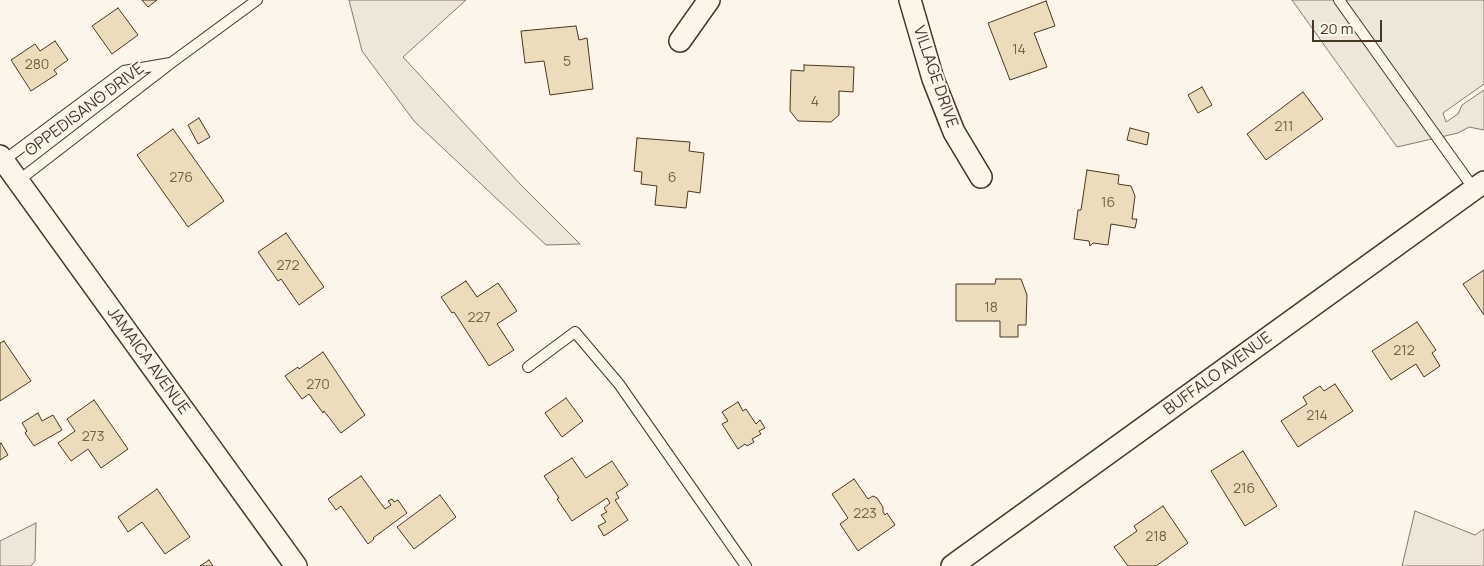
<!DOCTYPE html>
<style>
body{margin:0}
#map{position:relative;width:1484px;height:566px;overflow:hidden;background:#fbf6e9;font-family:Manrope,sans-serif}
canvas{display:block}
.scale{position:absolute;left:1312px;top:20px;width:70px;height:22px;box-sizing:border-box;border:2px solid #4a3520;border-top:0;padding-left:6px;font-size:15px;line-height:18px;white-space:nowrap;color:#4a3520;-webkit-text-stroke:4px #fbf6e9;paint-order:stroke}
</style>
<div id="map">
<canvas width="1484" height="566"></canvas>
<div class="scale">20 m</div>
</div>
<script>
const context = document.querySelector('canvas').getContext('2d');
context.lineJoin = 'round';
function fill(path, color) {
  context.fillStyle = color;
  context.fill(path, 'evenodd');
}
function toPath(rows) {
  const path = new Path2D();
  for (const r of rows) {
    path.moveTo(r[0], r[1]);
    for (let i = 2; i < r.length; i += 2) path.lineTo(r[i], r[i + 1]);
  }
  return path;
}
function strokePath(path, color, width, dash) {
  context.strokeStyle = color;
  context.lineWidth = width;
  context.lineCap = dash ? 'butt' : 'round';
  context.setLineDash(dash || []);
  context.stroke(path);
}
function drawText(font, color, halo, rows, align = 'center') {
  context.font = font + ' Manrope,sans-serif';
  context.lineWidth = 4;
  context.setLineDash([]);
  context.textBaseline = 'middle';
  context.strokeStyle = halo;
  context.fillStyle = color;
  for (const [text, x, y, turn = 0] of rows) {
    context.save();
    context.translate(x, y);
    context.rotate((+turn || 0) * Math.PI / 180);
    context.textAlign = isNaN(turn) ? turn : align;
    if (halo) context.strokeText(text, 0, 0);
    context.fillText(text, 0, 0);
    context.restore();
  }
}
const green = toPath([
 [349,0,466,0,403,57,521,185,580,244,546,245,414,121,362,51,349,0],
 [1415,511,1475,535,1484,529,1484,566,1402,566,1415,511],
 [36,523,35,561,31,566,0,566,0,541,36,523]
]);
const parking = toPath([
 [1292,0,1484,0,1484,84,1443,113,1446,122,1458,114,1462,105,1484,90,1484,130,1469,127,1458,133,1397,147,1292,0]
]);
const building = toPath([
 [142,0,157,0,148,7,142,0],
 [1046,1,1055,26,1034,33,1047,67,1010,80,988,23,1046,1],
 [118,8,138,35,112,54,92,26,118,8],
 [576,26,579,40,587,38,593,89,550,95,544,61,525,63,521,31,576,26],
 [55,41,68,60,54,70,57,74,31,91,11,60,35,44,40,51,55,41],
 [804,65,854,67,853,92,839,91,839,115,831,122,798,121,790,111,791,70,804,71,804,65],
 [1202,87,1212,105,1198,113,1188,95,1202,87],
 [1303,92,1323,119,1266,160,1247,134,1303,92],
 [199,118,210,137,198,144,188,125,199,118],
 [1130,128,1149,133,1147,145,1127,140,1130,128],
 [173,129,224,201,188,227,137,155,173,129],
 [637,138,690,142,689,151,704,153,700,193,688,191,686,208,655,205,657,186,641,184,642,172,634,171,637,138],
 [1087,170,1119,175,1118,184,1131,186,1135,196,1132,219,1137,219,1135,228,1111,224,1108,245,1093,243,1090,246,1089,241,1074,239,1078,210,1081,210,1087,170],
 [286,233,324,287,299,305,281,279,278,281,258,252,286,233],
 [1484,270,1484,315,1463,284,1484,270],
 [996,279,1021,279,1027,295,1026,325,1018,325,1018,337,1000,337,1000,321,956,321,956,284,995,284,996,279],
 [466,281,477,297,498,283,517,311,497,324,514,350,489,366,454,312,452,313,441,297,466,281],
 [1417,322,1436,350,1432,353,1440,366,1424,377,1416,364,1391,380,1372,351,1417,322],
 [4,341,31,381,0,401,0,343,4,341],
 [323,352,365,415,341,433,324,411,323,413,309,394,302,399,285,376,298,367,299,369,323,352],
 [1335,384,1353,411,1298,447,1281,421,1307,404,1303,397,1320,386,1324,391,1335,384],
 [566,398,583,421,562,437,545,413,566,398],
 [94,400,128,449,101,468,88,449,71,461,58,443,75,431,67,419,94,400],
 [738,402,743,411,746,409,756,424,760,420,765,428,759,431,761,434,752,439,754,442,747,446,745,444,738,449,722,424,728,421,722,412,738,402],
 [38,413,42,421,53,415,62,430,34,446,25,433,27,431,22,423,38,413],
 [1,443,8,455,0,460,0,444,1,443],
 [1243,451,1277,506,1245,526,1211,471,1243,451],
 [572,458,586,478,612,461,628,485,616,493,619,498,615,500,628,520,604,536,598,526,606,522,601,515,607,512,604,508,610,503,607,498,572,521,557,499,559,498,544,476,572,458],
 [361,476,385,509,391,505,388,501,392,499,394,502,398,500,407,513,373,538,374,539,368,544,341,506,336,510,328,499,361,476],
 [854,479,868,499,873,496,877,498,883,507,883,512,885,515,887,513,895,525,858,551,840,524,848,518,832,494,854,479],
 [157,489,190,537,165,554,142,522,128,532,118,517,157,489],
 [440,495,456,517,414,549,397,527,440,495],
 [1163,506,1188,543,1156,566,1128,566,1114,547,1137,531,1134,526,1163,506],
 [209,560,213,566,200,566,209,560]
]);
const service = toPath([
 [1339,0,1474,189],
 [3,161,124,71,170,63],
 [18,181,171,63,257,0],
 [528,367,575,332,619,384,746,566]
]);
const minor = toPath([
 [910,0,933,79,954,132,981,177],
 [680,41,709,0],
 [0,156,296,566],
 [952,566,1484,182]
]);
const numberNames = [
 ["14",1019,50],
 ["5",567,62],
 ["280",37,65],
 ["4",815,102],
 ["211",1284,127],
 ["276",181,178],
 ["6",672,178],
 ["16",1108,203],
 ["272",288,266],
 ["18",991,308],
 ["227",479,318],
 ["212",1404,351],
 ["270",318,385],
 ["214",1317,416],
 ["273",93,437],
 ["216",1244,489],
 ["223",865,514],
 ["218",1156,537]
];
const streetNames = [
 ["VILLAGE DRIVE",935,77,71],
 ["OPPEDISANO DRIVE",85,110,-37],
 ["JAMAICA AVENUE",148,361,54],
 ["BUFFALO AVENUE",1218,374,-36]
];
fill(green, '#ede6d9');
strokePath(green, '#887966', 1);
fill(parking, '#ede7d9');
strokePath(parking, '#887966', 1);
fill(building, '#ecdcbc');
strokePath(building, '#4a3520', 1);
strokePath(service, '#4a3520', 12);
strokePath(minor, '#4a3520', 24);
strokePath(service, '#fbf6e9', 10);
strokePath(minor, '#fbf6e9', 21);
drawText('14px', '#725f47', null, numberNames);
drawText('16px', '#4a3520', '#fbf6e9', streetNames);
</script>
